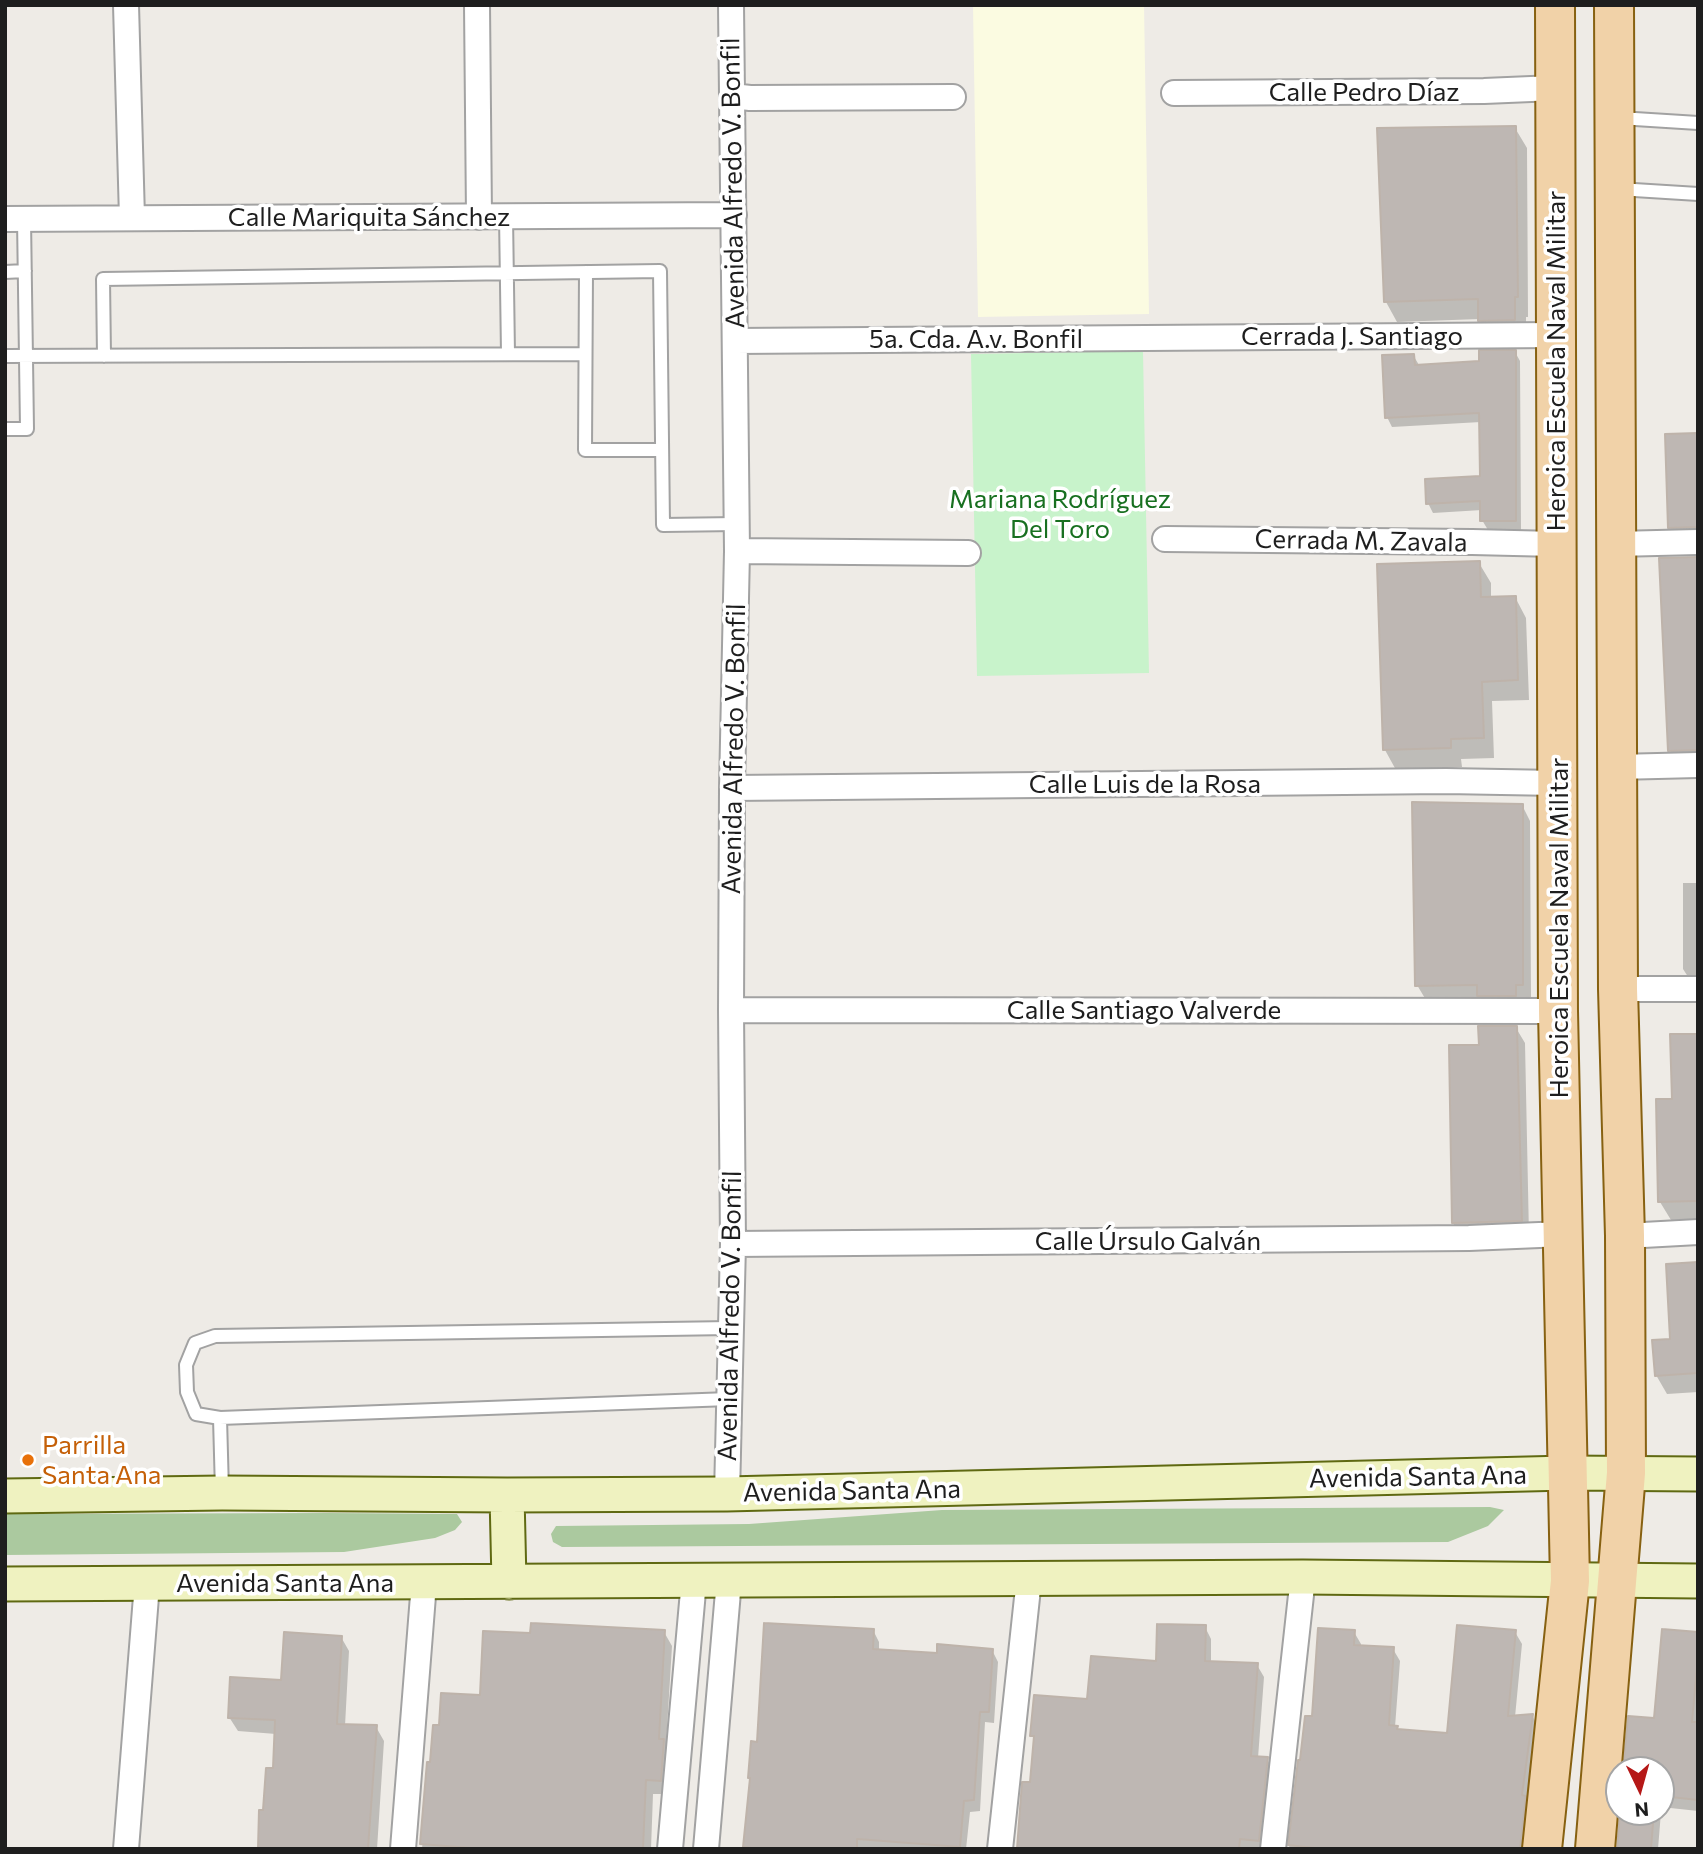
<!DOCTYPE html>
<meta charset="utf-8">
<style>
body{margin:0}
#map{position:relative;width:1703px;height:1854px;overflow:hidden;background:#eeebe6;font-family:Commissioner,sans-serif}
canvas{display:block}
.frame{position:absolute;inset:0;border:7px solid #1e1e1e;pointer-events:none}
.north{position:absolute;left:1605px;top:1756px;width:70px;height:70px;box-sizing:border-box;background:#fff;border:2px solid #a5a5a5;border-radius:50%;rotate:175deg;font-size:19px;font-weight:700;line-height:28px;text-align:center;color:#1e1e1e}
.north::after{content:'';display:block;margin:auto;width:24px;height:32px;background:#b51817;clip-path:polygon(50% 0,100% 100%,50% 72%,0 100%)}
</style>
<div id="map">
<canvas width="1703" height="1854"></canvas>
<div class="frame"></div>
<div class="north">N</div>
</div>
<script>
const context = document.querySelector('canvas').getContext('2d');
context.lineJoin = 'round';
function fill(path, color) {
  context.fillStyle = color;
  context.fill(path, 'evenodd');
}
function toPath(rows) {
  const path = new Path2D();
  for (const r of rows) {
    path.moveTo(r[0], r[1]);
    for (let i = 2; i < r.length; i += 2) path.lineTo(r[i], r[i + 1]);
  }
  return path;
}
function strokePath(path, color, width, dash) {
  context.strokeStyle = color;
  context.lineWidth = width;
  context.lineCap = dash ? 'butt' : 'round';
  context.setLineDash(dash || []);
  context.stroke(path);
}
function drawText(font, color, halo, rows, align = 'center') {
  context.font = font + ' Commissioner,sans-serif';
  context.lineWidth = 7;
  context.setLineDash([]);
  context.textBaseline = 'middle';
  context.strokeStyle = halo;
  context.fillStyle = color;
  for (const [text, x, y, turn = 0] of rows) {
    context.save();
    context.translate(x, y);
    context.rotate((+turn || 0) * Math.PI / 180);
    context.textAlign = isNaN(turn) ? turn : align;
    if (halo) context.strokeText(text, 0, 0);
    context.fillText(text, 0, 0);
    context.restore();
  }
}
const education = toPath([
 [973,5,1144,5,1149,314,978,317]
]);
const forest = toPath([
 [1490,1507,1504,1510,1488,1526,1448,1542,562,1547,553,1542,551,1534,556,1526,749,1524,942,1510],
 [328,1513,457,1514,462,1522,455,1530,435,1538,344,1552,5,1555,5,1514]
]);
const park = toPath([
 [1143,351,1149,673,977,676,971,354]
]);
const shadow = toPath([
 [1515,128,1527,148,1528,317,1526,317,1526,340,1492,340,1480,319,1397,322,1386,302],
 [1515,352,1520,361,1521,530,1488,530,1482,520,1482,510,1433,513,1428,503,1482,478,1481,422,1392,427,1387,417,1413,355,1419,365,1481,363],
 [1698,434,1698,545,1681,545,1670,527],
 [1698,559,1698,768,1680,768,1670,750],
 [1479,563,1491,583,1491,598,1515,597,1526,618,1529,700,1492,701,1494,758,1461,759,1462,767,1396,770,1385,750],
 [1522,805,1530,821,1531,999,1426,1000,1417,985],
 [1683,883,1698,883,1698,986,1694,986,1683,969],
 [1516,1028,1525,1043,1529,1236,1462,1238,1453,1223,1481,1046],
 [1698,1036,1698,1219,1671,1220,1660,1202,1673,1100],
 [1698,1264,1698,1392,1667,1394,1656,1375,1672,1341],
 [1205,1627,1211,1639,1211,1663,1257,1665,1264,1677,1258,1758,1267,1759,1274,1771,1265,1849,1019,1849,1031,1784,1035,1740,1032,1735,1089,1701,1158,1663],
 [873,1630,879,1642,879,1651,938,1654,992,1650,998,1662,994,1723,985,1722,980,1811,970,1812,966,1849,746,1849,744,1846,759,1743],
 [664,1632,672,1646,666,1745,671,1754,668,1794,653,1794,651,1849,422,1849,429,1764,432,1764,441,1727,481,1697,532,1635],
 [1354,1632,1361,1644,1361,1647,1393,1649,1400,1661,1395,1727,1399,1731,1449,1734,1515,1632,1522,1644,1515,1717,1532,1715,1538,1727,1527,1849,1289,1849,1299,1762,1302,1762,1314,1718],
 [1698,1634,1698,1811,1661,1807,1661,1810,1661,1770,1655,1720],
 [341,1637,349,1651,345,1726,376,1727,384,1741,377,1849,259,1849,264,1812,274,1770,276,1734,238,1731,229,1717,283,1682],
 [1622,1812,1661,1812,1658,1849,1619,1849]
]);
const building = toPath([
 [1516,126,1518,297,1515,297,1515,320,1478,321,1478,299,1384,302,1377,128,1516,126],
 [1479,350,1516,350,1516,521,1480,521,1480,501,1426,504,1425,479,1480,476,1479,413,1385,418,1382,355,1414,354,1415,365,1479,361,1479,350],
 [1698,433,1698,527,1668,528,1665,434,1698,433],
 [1698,557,1698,750,1668,751,1659,558,1698,557],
 [1480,561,1481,597,1516,596,1518,680,1482,682,1484,738,1451,739,1451,748,1383,750,1377,564,1480,561],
 [1412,802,1523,804,1523,985,1516,985,1516,996,1477,996,1477,985,1415,986,1412,802],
 [1478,1026,1517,1026,1522,1221,1452,1223,1449,1045,1479,1045,1478,1026],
 [1670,1034,1698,1034,1698,1201,1658,1202,1656,1099,1672,1099,1670,1034],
 [1698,1262,1698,1373,1655,1376,1652,1340,1670,1339,1666,1264,1698,1262],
 [531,1623,665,1630,659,1739,664,1739,661,1781,646,1780,643,1849,483,1849,420,1844,427,1762,430,1762,433,1725,439,1725,441,1693,480,1695,483,1631,530,1633,531,1623],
 [764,1623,874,1629,873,1649,937,1653,937,1644,993,1649,989,1712,980,1712,974,1800,964,1801,960,1847,857,1839,857,1849,760,1849,743,1847,750,1778,748,1778,751,1741,757,1742,764,1623],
 [1157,1624,1206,1625,1205,1661,1258,1663,1251,1756,1268,1757,1259,1841,1240,1839,1239,1849,1017,1849,1022,1782,1030,1782,1034,1736,1030,1736,1034,1695,1087,1699,1091,1656,1156,1661,1157,1624],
 [1457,1625,1516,1630,1508,1716,1533,1714,1522,1795,1526,1796,1520,1849,1323,1849,1288,1845,1298,1760,1300,1760,1305,1716,1312,1716,1318,1628,1355,1630,1354,1645,1394,1647,1389,1725,1398,1726,1397,1729,1447,1733,1457,1625],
 [1662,1629,1698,1632,1698,1657,1692,1722,1698,1722,1698,1800,1661,1796,1661,1770,1623,1770,1628,1716,1654,1718,1662,1629],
 [284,1632,342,1636,337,1724,377,1725,368,1849,258,1849,259,1810,263,1810,266,1768,273,1768,275,1720,228,1718,230,1677,281,1680,284,1632],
 [1620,1812,1654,1812,1651,1849,1617,1849,1620,1812]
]);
const service = toPath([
 [1619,118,1698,123],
 [1618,189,1698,194],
 [506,216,508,354],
 [5,272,25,271],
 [586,272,585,450,662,450],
 [5,356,585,354],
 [104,356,103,279,660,271,663,525,737,524],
 [5,429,27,429,24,219],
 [729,1399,220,1418,196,1414,187,1392,186,1365,195,1343,215,1336,730,1328],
 [220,1418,222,1491]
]);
const minor = toPath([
 [126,5,132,218],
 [477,5,479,217],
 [1174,93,1484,91,1555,88],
 [732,96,750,98,953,97],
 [5,219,734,215],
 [735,341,1556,335],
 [1165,539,1472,542,1556,544],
 [1616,544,1698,542],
 [737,551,968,553],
 [1617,767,1698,765],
 [732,788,1446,781,1557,783],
 [1618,989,1698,989],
 [731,1010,1558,1011],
 [1625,1236,1698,1232],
 [733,1244,1469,1238,1563,1234],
 [727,1494,733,1244,731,1010,732,788,737,551,731,5],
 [126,1849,147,1584],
 [403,1849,424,1583],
 [670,1849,694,1580],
 [706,1849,729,1580],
 [1000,1849,1029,1579],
 [1273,1849,1303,1577]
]);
const secondary = toPath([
 [507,1495,509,1582],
 [5,1496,222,1493,507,1495,727,1494,1567,1473,1698,1474],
 [5,1584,1303,1577,1698,1581]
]);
const primary = toPath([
 [1542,1849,1570,1581,1558,1011,1555,5],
 [1595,1849,1626,1473,1625,1236,1618,989,1614,5]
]);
const markers = [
 [28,1460,7,"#e8710a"]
];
const streetNames = [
 ["Calle Pedro Díaz",1364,92],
 ["Avenida Alfredo V. Bonfil",733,183,-91],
 ["Calle Mariquita Sánchez",369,217],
 ["Cerrada J. Santiago",1352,336],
 ["5a. Cda. A.v. Bonfil",976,339],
 ["Heroica Escuela Naval Militar",1556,361,-90],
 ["Cerrada M. Zavala",1361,541,1],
 ["Avenida Alfredo V. Bonfil",734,749,-89],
 ["Calle Luis de la Rosa",1145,784],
 ["Heroica Escuela Naval Militar",1559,928,-90],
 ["Calle Santiago Valverde",1144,1010],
 ["Calle Úrsulo Galván",1148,1241],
 ["Avenida Alfredo V. Bonfil",730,1316,-89],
 ["Avenida Santa Ana",1418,1477,-1],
 ["Avenida Santa Ana",852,1491,-1],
 ["Avenida Santa Ana",285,1583]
];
const parkNames = [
 ["Mariana Rodríguez",1060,499],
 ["Del Toro",1060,529]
];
const foodNames = [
 ["Parrilla",42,1445],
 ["Santa Ana",42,1475]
];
fill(education, '#fbfbe1');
fill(forest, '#abc99f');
fill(park, '#c8f3cb');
fill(shadow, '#0003');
fill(building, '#beb7b3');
strokePath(building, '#beb3aa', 2);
strokePath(service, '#a2a2a2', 16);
strokePath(minor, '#a2a2a2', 28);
strokePath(secondary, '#5f6912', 37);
strokePath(primary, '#876111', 42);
strokePath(service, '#fff', 12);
strokePath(minor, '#fff', 24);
strokePath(secondary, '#eff2c0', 33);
strokePath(primary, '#f1d2a8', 38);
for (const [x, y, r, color] of markers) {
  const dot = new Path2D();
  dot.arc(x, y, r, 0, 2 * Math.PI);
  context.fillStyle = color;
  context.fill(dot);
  strokePath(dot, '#fff', 2.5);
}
drawText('26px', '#1e1e1e', '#fff', streetNames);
drawText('26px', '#187020', '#fff', parkNames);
drawText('26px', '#c56008', '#fff', foodNames, 'left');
</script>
